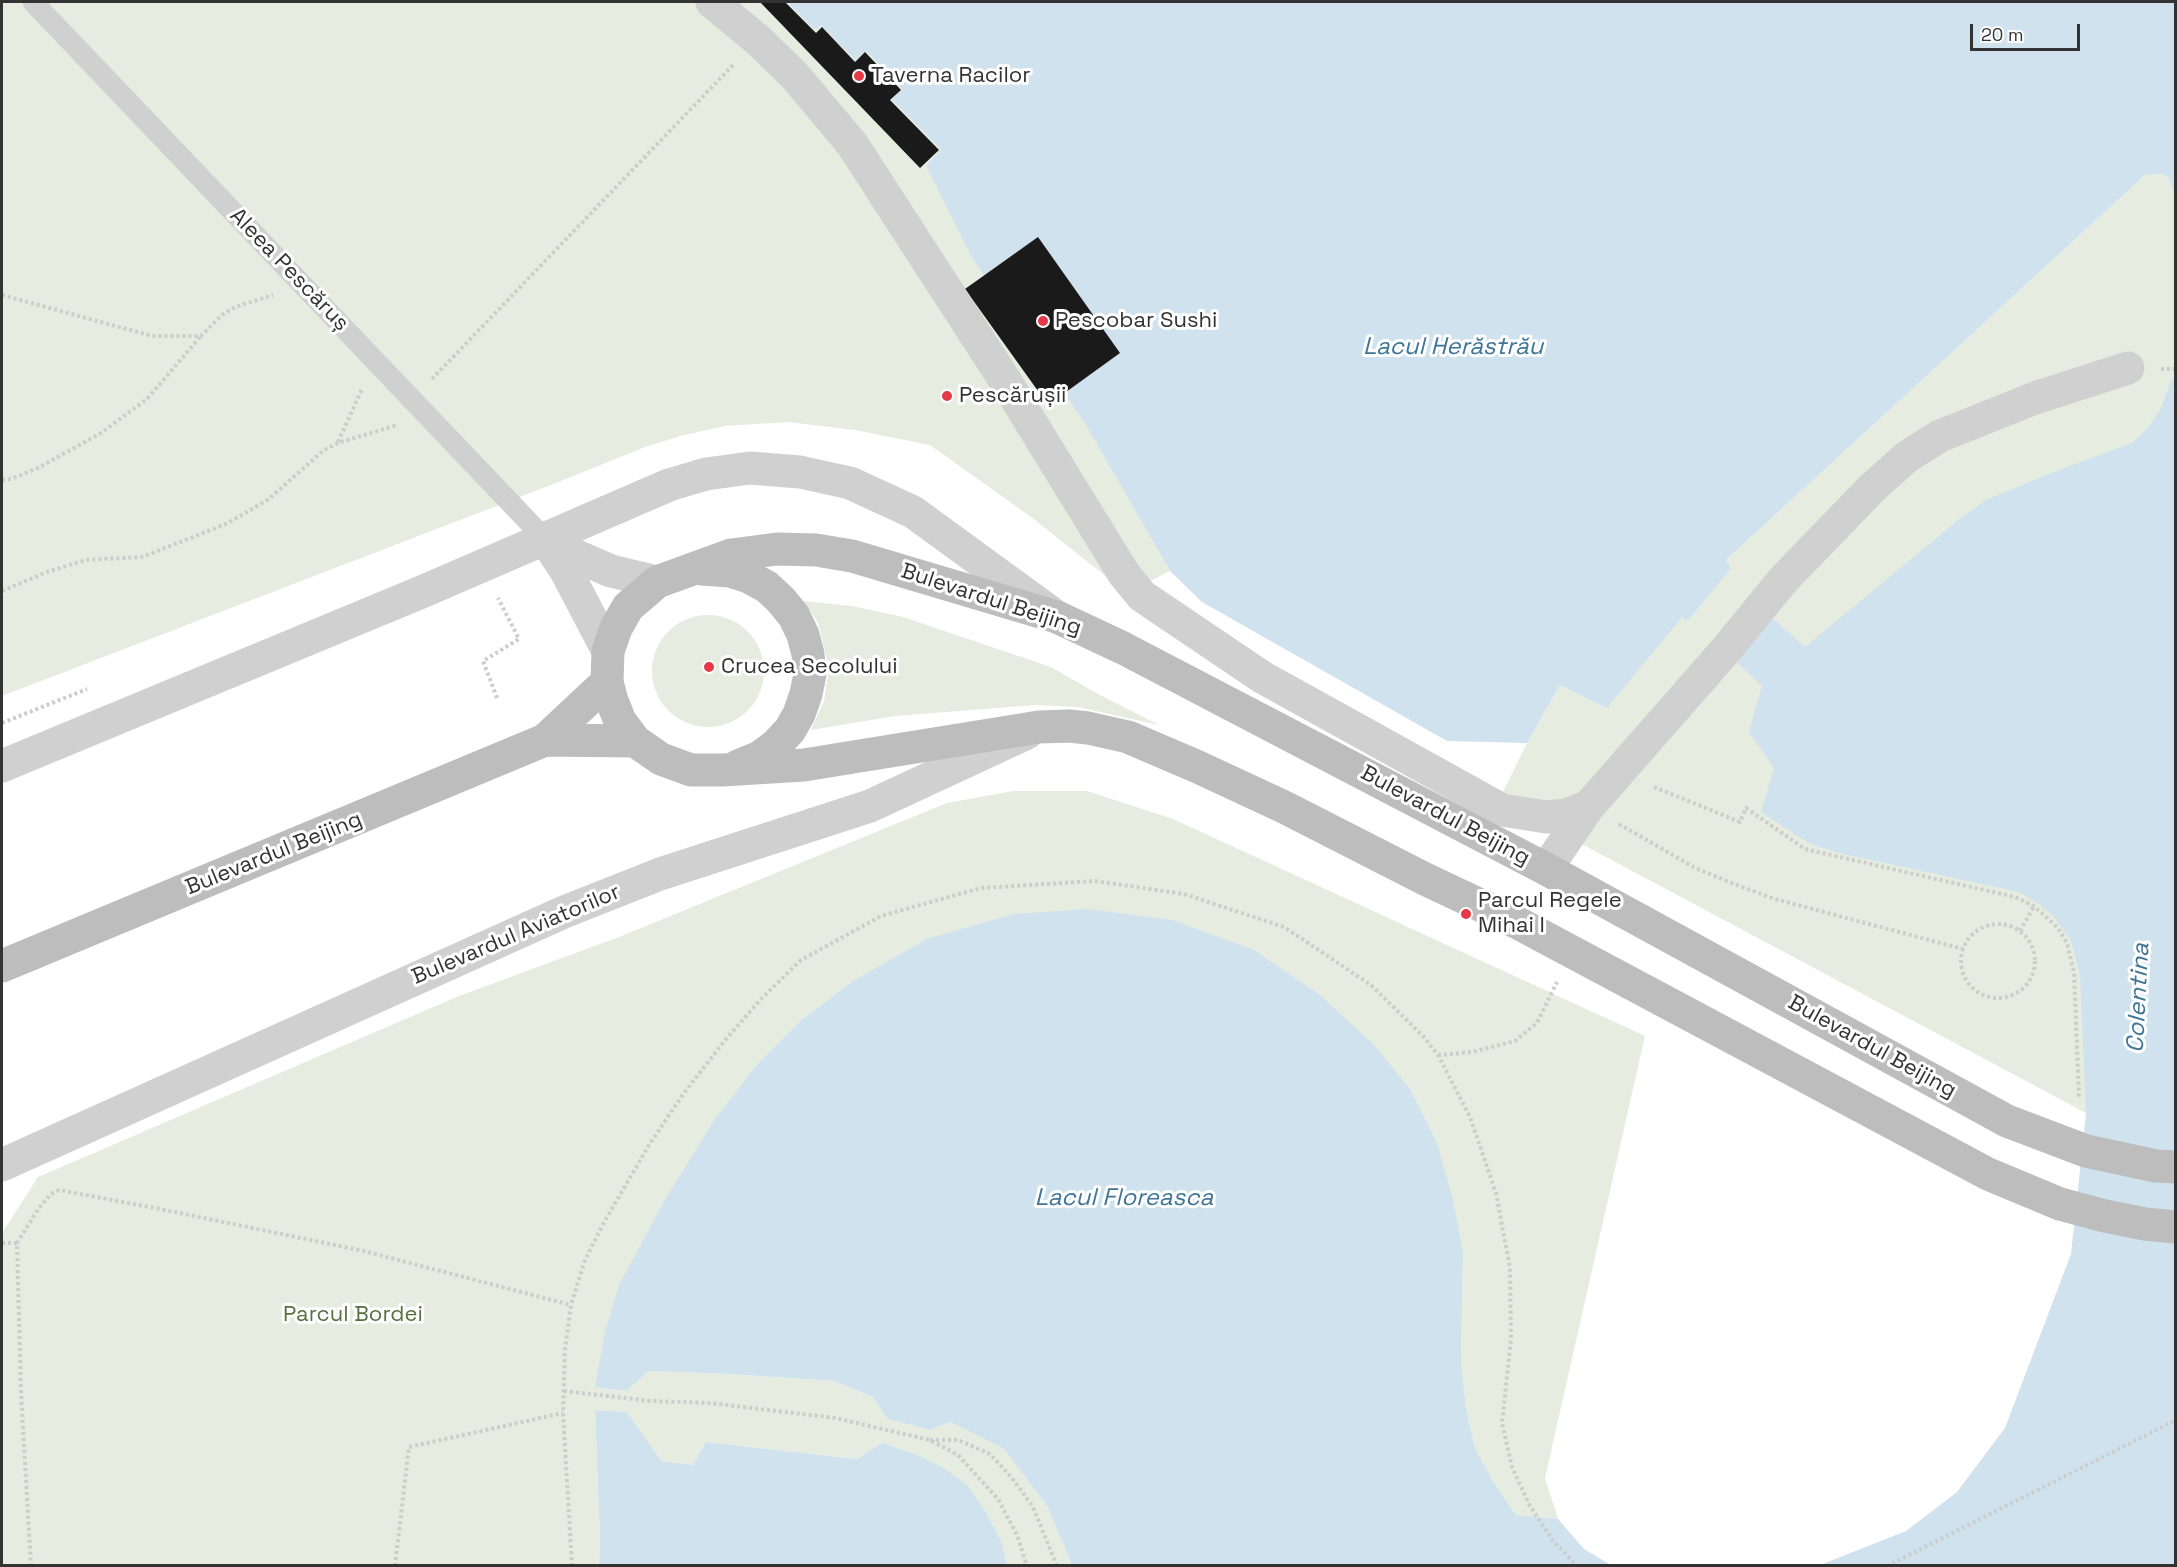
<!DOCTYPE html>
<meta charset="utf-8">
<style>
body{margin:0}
#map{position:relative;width:2177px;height:1567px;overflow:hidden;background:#fff;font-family:"Space Grotesk",sans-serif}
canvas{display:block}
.frame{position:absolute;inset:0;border:3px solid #333;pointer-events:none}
.scale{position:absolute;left:1970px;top:24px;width:110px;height:27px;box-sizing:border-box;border:3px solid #333;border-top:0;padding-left:8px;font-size:18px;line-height:21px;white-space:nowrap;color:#333;-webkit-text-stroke:4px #fff;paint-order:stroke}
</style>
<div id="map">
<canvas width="2177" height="1567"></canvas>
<div class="frame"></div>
<div class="scale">20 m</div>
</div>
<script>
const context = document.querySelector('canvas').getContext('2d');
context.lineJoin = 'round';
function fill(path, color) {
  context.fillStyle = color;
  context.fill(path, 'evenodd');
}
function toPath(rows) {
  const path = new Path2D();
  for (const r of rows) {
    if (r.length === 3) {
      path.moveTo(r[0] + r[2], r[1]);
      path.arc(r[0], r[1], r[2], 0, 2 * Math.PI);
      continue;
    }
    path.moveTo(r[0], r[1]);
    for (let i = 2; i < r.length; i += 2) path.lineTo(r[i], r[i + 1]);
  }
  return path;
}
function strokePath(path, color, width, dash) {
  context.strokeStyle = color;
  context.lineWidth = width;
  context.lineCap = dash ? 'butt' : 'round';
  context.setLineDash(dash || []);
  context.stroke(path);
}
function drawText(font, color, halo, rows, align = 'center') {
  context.font = font + ' "Space Grotesk",sans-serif';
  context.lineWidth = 6;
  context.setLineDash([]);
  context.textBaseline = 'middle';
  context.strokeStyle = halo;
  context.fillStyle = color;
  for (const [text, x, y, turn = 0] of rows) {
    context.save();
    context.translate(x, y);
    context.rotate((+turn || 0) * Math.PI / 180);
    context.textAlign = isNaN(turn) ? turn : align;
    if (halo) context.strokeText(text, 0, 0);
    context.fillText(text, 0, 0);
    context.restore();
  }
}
const green = toPath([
 [2,2,787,2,815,30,821,25,855,59,866,51,903,89,892,100,941,150,1084,422,1170,571,1127,593,1031,517,930,445,855,430,788,422,725,426,680,436,645,447,551,485,2,696],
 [2162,174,2169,178,2176,196,2175,1125,2144,1123,2086,1113,1499,800,1527,743,1560,685,1683,617,1688,621,1731,567,1726,560,2145,175],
 [804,601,852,606,903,617,1051,667,1098,694,1159,725,1078,707,1035,705,895,716,811,730,824,701,829,667,818,623],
 [708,671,56],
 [1013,791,1087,791,1173,819,1645,1036,1545,1478,1558,1519,1516,1515,1494,1483,1475,1448,1466,1408,1461,1362,1463,1252,853,981,799,1022,759,1062,596,1387,626,1391,649,1371,730,1374,834,1381,873,1397,889,1419,930,1430,950,1422,1004,1449,1047,1506,1072,1565,1007,1565,1001,1541,986,1512,944,1468,916,1454,882,1443,857,1459,706,1442,693,1465,660,1461,627,1412,595,1410,600,1541,599,1565,2,1566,2,1233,38,1177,459,996,619,937,947,803]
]);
const water = toPath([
 [787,2,2175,2,2175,196,2169,178,2162,174,2145,175,1726,560,1731,568,1688,621,1682,617,1607,708,1560,685,1527,743,1447,741,1202,602,1170,571,1084,422,973,259,926,166,941,150,892,100,902,89,866,51,855,60,821,25,815,30],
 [2172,378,2175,378,2175,1565,1820,1565,1906,1531,1957,1492,2005,1428,2071,1254,2086,1113,2080,975,2071,941,2054,917,2039,904,2019,892,1838,853,1810,844,1761,812,1774,768,1749,732,1762,686,1735,660,1771,617,1805,647,1962,517,1986,500,2046,475,2132,443,2147,429,2161,408],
 [1088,909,1172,920,1254,950,1321,996,1374,1045,1410,1089,1437,1143,1452,1196,1463,1252,1461,1362,1466,1408,1475,1448,1494,1483,1516,1515,1558,1519,1584,1549,1611,1565,1072,1565,1047,1506,1004,1449,950,1422,930,1430,888,1419,873,1397,834,1381,730,1374,649,1371,626,1391,595,1387,605,1332,619,1285,666,1198,715,1119,759,1062,799,1022,853,981,927,939,1014,914],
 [595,1410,627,1412,661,1461,693,1465,706,1442,857,1459,882,1443,916,1454,944,1468,968,1486,986,1512,1001,1541,1007,1565,599,1565,600,1541]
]);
const building = toPath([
 [760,2,785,2,816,33,822,27,855,62,865,52,901,90,890,100,939,150,920,168],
 [1038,237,1120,353,1048,405,965,289]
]);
const path = toPath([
 [2,295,152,336,201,336,222,315,235,307,273,295],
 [2161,369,2176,369],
 [432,379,734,64],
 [338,442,362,389],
 [2,480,11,479,38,468,101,433,147,399,201,336],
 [2,591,47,572,86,560,142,557,226,524,269,499,324,450,338,443,397,425],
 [497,698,483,661,519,639,498,598],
 [2,723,87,689],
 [1654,787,1740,822,1746,808,1805,849,2015,897,2034,906,2058,928,2067,943,2074,972,2079,1097],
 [1619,824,1695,868,1734,884,1775,899,1963,949],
 [1998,961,37],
 [2020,931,2034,906],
 [1438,1055,1472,1052,1515,1041,1537,1023,1557,982],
 [2,1243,17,1243,21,1393,31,1566],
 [17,1243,39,1208,51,1194,59,1190,155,1208,364,1251,571,1305],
 [564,1391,651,1401,710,1403,835,1418,930,1440,958,1455,998,1499,1017,1535,1027,1566],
 [930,1440,958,1440,990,1454,1012,1478,1033,1507,1057,1566],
 [395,1566,409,1447,563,1413],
 [572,1566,563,1413,565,1350,571,1305,585,1260,603,1224,649,1145,684,1093,726,1039,762,998,801,960,881,916,981,888,1095,881,1184,894,1284,927,1371,985,1423,1036,1438,1055,1470,1117,1496,1193,1510,1268,1511,1339,1502,1423,1512,1467,1529,1504,1553,1541,1577,1566],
 [1887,1566,2176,1420]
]);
const lane = toPath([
 [33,2,545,539]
]);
const street = toPath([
 [712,2,758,40,795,76,852,144,1006,382,1124,574,1142,596,1262,677,1502,810,1546,817,1566,815,1589,806],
 [545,539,566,571,608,651],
 [547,540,574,555,611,571,657,582],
 [2,766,424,591,669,485,706,474,750,468,800,472,850,483,913,512,1053,614],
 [1546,869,1589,806,1725,651,1784,579,1873,487,1908,456,1940,436,2035,398,2128,368],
 [2,1165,564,912,660,874,870,806,1027,733]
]);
const secondary = toPath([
 [702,569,730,571,749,577,767,587,781,600,794,616,803,635,808,654,810,674,806,694,799,714,790,730,776,745,760,757,738,766],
 [545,740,635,741],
 [2,966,545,740,607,682],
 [2176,1167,2156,1166,2086,1151,2007,1121,1546,869,1123,648,1057,617,852,556,816,550,777,549,731,555,657,582,628,607,616,628,608,651,607,682,612,701,620,721,635,741,661,759,691,770,722,770,804,765,1039,727,1069,726,1088,728,1128,737,1198,767,1284,807,1425,879,1516,922,1988,1174,2060,1204,2105,1216,2145,1224,2176,1227]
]);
const markers = [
 [859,76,6,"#e63946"],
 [1043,321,6,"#e63946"],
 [947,396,6,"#e63946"],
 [709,667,6,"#e63946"],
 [1466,914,6,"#e63946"]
];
const poiNames = [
 ["Taverna Racilor",871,76],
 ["Pescobar Sushi",1055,321],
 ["Pescărușii",959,396],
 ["Crucea Secolului",721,667],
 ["Parcul Regele",1478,901],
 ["Mihai I",1478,926]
];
const streetNames = [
 ["Aleea Pescăruș",289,270,46],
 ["Bulevardul Beijing",991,600,18],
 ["Bulevardul Beijing",1445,816,28],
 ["Bulevardul Beijing",274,854,-22],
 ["Bulevardul Aviatorilor",516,935,-23],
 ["Bulevardul Beijing",1872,1047,29]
];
const parkNames = [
 ["Parcul Bordei",353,1315]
];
const waterNames = [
 ["Lacul Herăstrău",1453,347],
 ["Colentina",2139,998,-87],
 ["Lacul Floreasca",1124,1198]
];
fill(green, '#e6ecdf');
fill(water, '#cfe2ee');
fill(building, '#1a1a1a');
strokePath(path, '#cdcdcd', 4, [3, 3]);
strokePath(lane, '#d0d0d0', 21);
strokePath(street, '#d0d0d0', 33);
strokePath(secondary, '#bdbdbd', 33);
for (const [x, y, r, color] of markers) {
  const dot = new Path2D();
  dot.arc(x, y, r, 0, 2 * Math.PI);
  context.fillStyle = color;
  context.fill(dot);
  strokePath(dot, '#fff', 2);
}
drawText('22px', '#333', '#fff', poiNames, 'left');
drawText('22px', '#333', '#fff', streetNames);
drawText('22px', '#56703f', '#fff', parkNames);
drawText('italic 24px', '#3f7597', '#fff', waterNames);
</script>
